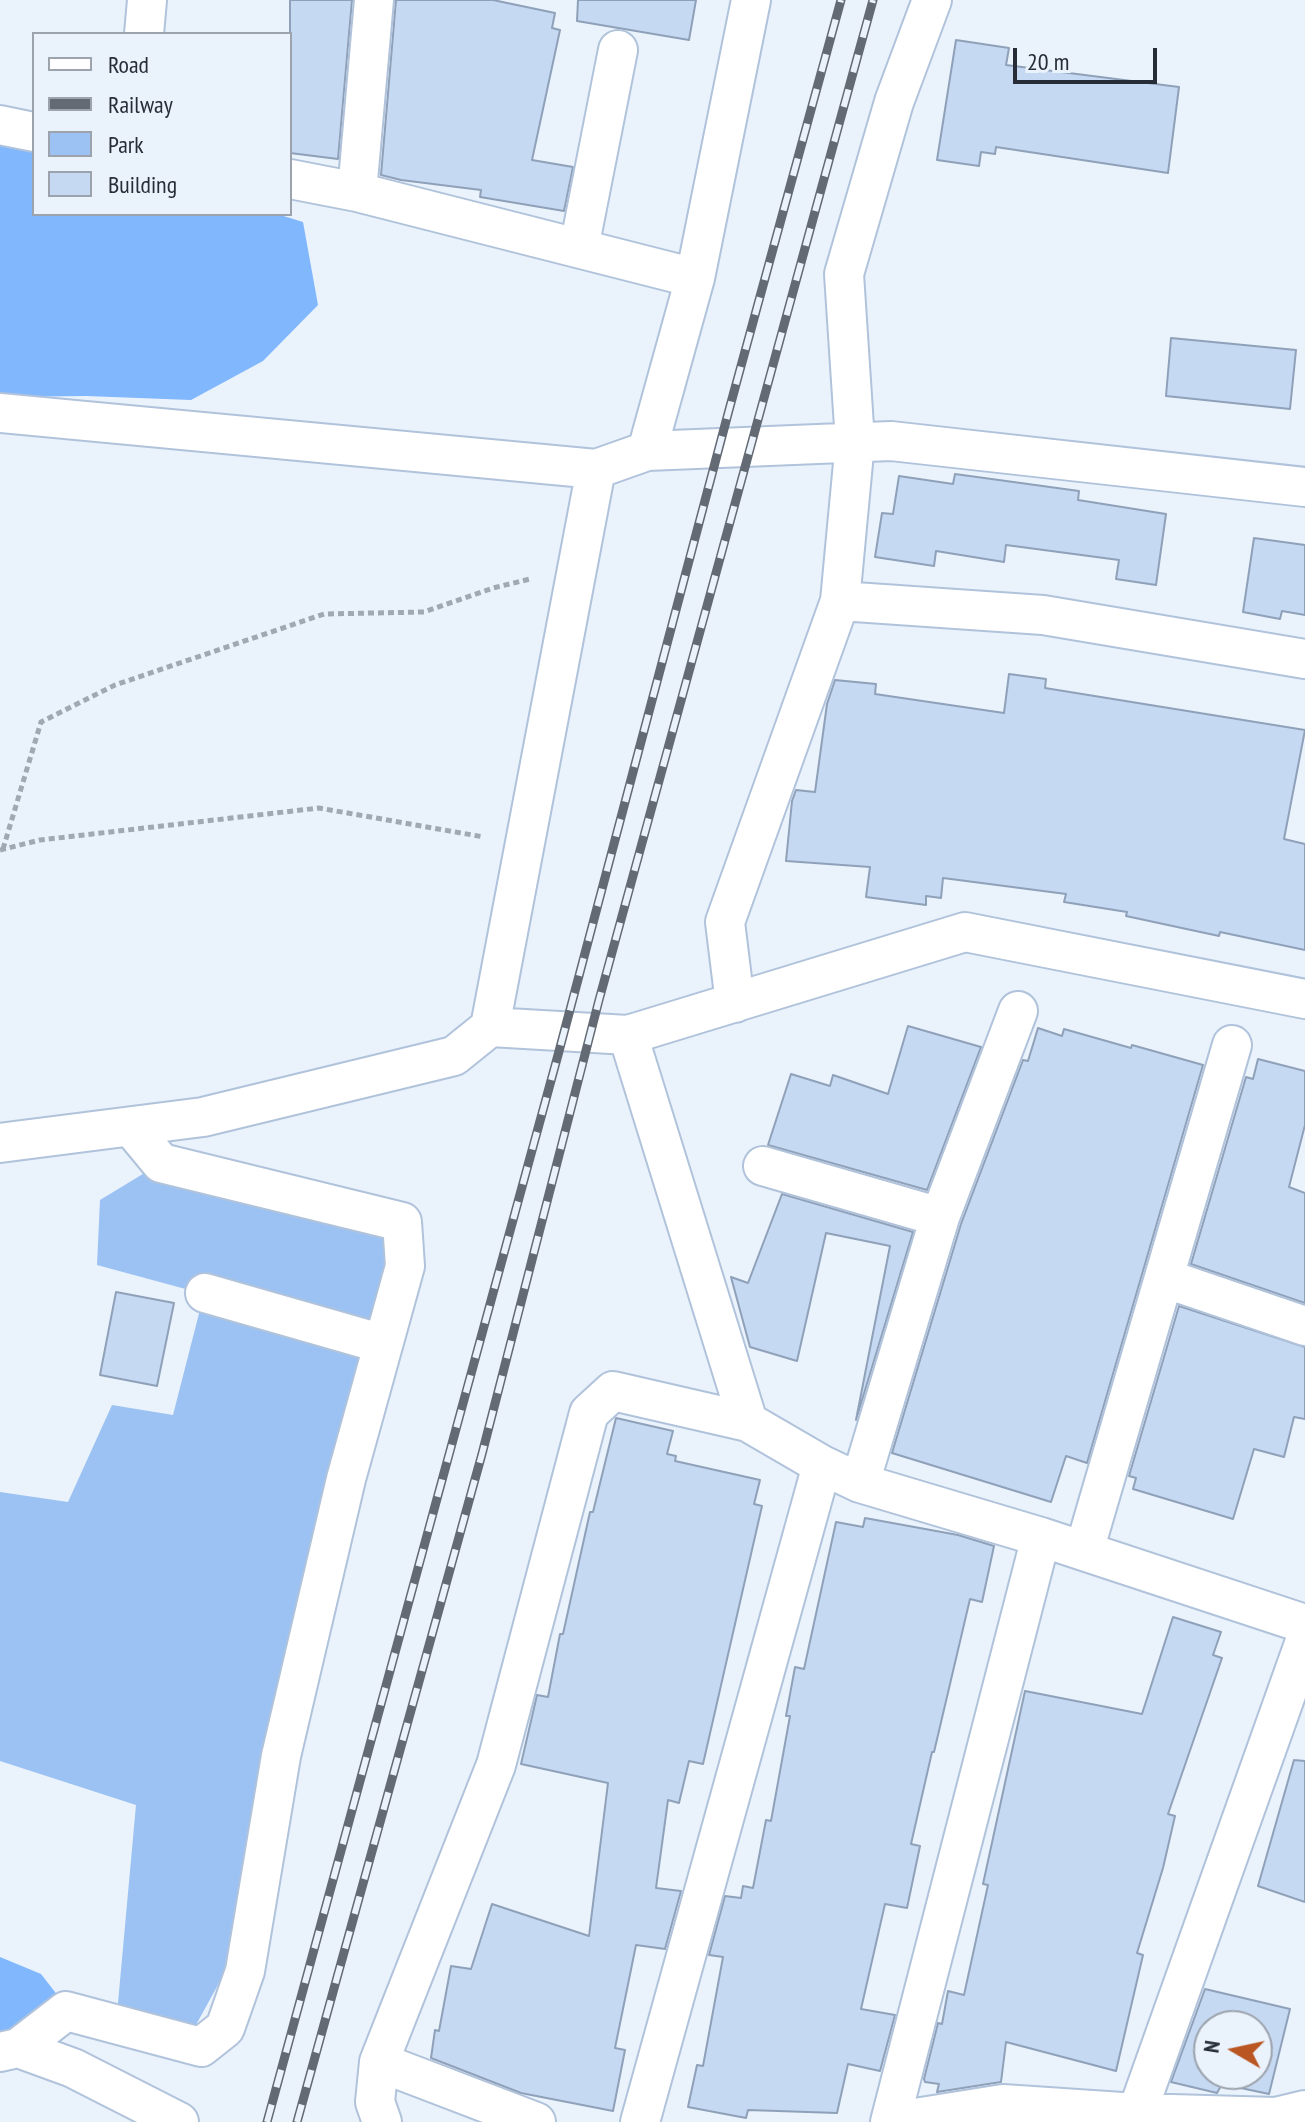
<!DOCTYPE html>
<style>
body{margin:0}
#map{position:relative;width:1305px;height:2122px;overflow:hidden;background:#eaf2fc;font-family:"PT Sans Narrow",sans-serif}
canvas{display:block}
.legend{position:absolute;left:32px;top:32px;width:260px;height:184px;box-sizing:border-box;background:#eaf2fc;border:2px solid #9ca3ad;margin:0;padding:10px 14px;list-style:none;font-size:24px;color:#262d37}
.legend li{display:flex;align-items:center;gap:16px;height:40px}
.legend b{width:40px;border:2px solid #9ca3ad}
.north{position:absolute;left:1193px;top:2010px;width:80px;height:80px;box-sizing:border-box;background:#eaf2fc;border:2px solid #9ca3ad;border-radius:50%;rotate:279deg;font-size:22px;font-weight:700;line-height:32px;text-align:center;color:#262d37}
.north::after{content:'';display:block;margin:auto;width:28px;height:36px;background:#ba5622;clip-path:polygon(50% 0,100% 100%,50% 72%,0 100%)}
.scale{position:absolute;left:1013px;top:48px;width:144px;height:36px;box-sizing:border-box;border:4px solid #262d37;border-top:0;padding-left:10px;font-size:24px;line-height:28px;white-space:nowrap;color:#262d37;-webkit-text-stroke:6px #eaf2fc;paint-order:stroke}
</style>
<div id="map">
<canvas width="1305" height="2122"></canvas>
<ul class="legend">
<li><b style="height:10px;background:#fff"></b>Road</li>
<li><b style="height:10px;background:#636a74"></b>Railway</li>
<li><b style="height:22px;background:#9bc2f3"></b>Park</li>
<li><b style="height:22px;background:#c6d9f2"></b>Building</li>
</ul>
<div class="north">N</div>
<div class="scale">20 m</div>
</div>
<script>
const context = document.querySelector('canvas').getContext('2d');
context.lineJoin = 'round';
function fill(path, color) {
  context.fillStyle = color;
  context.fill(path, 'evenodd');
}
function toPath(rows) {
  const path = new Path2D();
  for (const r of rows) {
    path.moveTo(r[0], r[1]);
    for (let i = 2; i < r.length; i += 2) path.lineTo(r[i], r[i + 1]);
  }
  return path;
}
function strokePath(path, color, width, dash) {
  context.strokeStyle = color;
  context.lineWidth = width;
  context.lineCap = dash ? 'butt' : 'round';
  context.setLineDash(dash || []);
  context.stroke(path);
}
const green = toPath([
 [161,1163,403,1236,230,1963,186,2043,116,2025,136,1805,0,1761,0,1492,68,1502,112,1405,173,1415,204,1294,97,1265,100,1200]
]);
const forest = toPath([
 [0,142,34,146,34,214,277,214,303,222,318,305,263,361,191,400,86,396,0,397],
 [0,1957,41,1974,62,2001,0,2051]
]);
const building = toPath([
 [290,0,352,0,338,159,290,153,290,0],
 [396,0,493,0,555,13,552,28,560,30,532,160,573,167,564,211,480,197,481,190,401,180,381,175,396,0],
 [578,0,696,0,689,40,577,21,578,0],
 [956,40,1009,48,1006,65,1179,87,1168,173,996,147,995,154,981,152,979,166,937,160,956,40],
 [1171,338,1296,350,1290,409,1166,396,1171,338],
 [955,474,1079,491,1078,500,1166,514,1156,585,1116,579,1119,560,1006,545,1004,562,936,551,934,566,875,557,882,513,893,514,899,476,953,484,955,474],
 [1254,538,1305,545,1305,615,1282,611,1280,619,1243,612,1254,538],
 [1009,674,1046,679,1045,688,1305,730,1284,839,1305,844,1305,950,1220,932,1219,936,1126,916,1127,912,1064,902,1066,894,943,878,941,898,926,896,926,905,866,897,870,867,786,861,792,801,796,790,815,792,827,704,835,680,876,684,875,694,1004,713,1009,674],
 [908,1026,981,1047,927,1190,768,1145,791,1074,830,1086,833,1075,888,1094,908,1026],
 [1038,1028,1062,1036,1064,1029,1131,1048,1132,1045,1203,1065,1087,1463,1066,1456,1051,1502,892,1453,961,1224,1023,1060,1028,1061,1038,1028],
 [1258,1059,1305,1071,1305,1125,1289,1187,1305,1193,1305,1303,1191,1264,1246,1077,1253,1079,1258,1059],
 [782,1194,913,1232,856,1420,890,1246,826,1233,797,1361,750,1347,731,1277,748,1283,782,1194],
 [116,1292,174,1303,157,1386,100,1375,116,1292],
 [1179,1306,1305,1347,1305,1419,1294,1417,1284,1457,1254,1449,1233,1519,1133,1489,1136,1478,1129,1476,1179,1306],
 [616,1418,673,1431,667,1454,676,1456,675,1461,760,1480,754,1504,762,1506,703,1764,689,1761,679,1803,668,1800,656,1888,681,1891,665,1949,636,1945,615,2048,625,2050,613,2111,521,2093,431,2058,435,2030,439,2031,451,1966,471,1969,492,1904,589,1936,608,1783,521,1764,537,1695,548,1697,560,1634,563,1634,590,1512,593,1512,616,1418],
 [865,1518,958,1535,994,1546,982,1602,970,1599,934,1752,932,1752,911,1844,920,1846,907,1908,885,1904,861,2009,895,2015,880,2071,848,2064,837,2113,748,2110,746,2118,688,2107,697,2065,703,2066,723,1957,709,1955,725,1896,741,1898,743,1886,753,1888,766,1820,771,1821,790,1716,786,1716,795,1667,804,1669,836,1522,863,1527,865,1518],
 [1173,1617,1221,1632,1213,1655,1222,1658,1168,1814,1175,1816,1163,1868,1137,1953,1143,1955,1116,2071,1006,2042,1001,2082,937,2092,939,2084,925,2082,924,2079,938,2023,942,2024,948,1991,964,1995,988,1885,983,1884,1025,1691,1142,1714,1173,1617],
 [1294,1760,1305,1761,1305,1902,1258,1886,1294,1760],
 [1205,1989,1290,2009,1269,2094,1222,2084,1217,2093,1171,2082,1205,1989],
 [1209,2026,1257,2026,1257,2074,1209,2074,1209,2026]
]);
const path = toPath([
 [3,849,41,722,115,685,324,614,424,612,493,588,530,579],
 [0,850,40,840,319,808,484,837]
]);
const minor = toPath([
 [144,34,147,0],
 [0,125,34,132],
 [290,179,357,192,695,278],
 [357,192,374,0],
 [579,248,618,50],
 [0,413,596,469,647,451,891,441,1305,487],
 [647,451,695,278,751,0],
 [840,601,855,442,844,274,894,102,932,0],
 [735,1003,725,922,840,601,1043,615,1305,659],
 [490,1027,628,1035,965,932,1305,999],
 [628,1035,748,1422,822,1465,860,1483,1041,1537,1305,1624],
 [0,1143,203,1117,454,1056,490,1027,596,469],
 [763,1166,940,1217,860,1483],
 [940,1217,1018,1011],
 [1164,1278,1305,1326],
 [205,1293,383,1344],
 [1041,1537,890,2122,1003,2104,1137,2113,1276,2117,1305,2110],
 [1084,1551,1232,1045],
 [18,2048,66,2011,201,2047,225,2028,245,1971,281,1756,346,1479,405,1266,402,1222,161,1163,132,1128],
 [0,2052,18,2048,73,2068,179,2122],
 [379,2062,536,2122],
 [1137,2113,1305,1641],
 [382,2122,375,2102,379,2062,496,1765,589,1413,613,1391,748,1422],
 [640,2122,822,1465]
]);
const rail = toPath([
 [267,2122,558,1055,729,410,841,0],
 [297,2122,482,1454,599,1000,873,0]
]);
fill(green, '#9bc2f3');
fill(forest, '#81b7fd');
fill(building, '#c6d9f2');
strokePath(building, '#8fa1b9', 2);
strokePath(minor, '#b0c3db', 42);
strokePath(path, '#a0a8b2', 5, [6, 4]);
strokePath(minor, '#fff', 38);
strokePath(rail, '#636a74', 9);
strokePath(rail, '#eaf2fc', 6, [18]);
</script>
